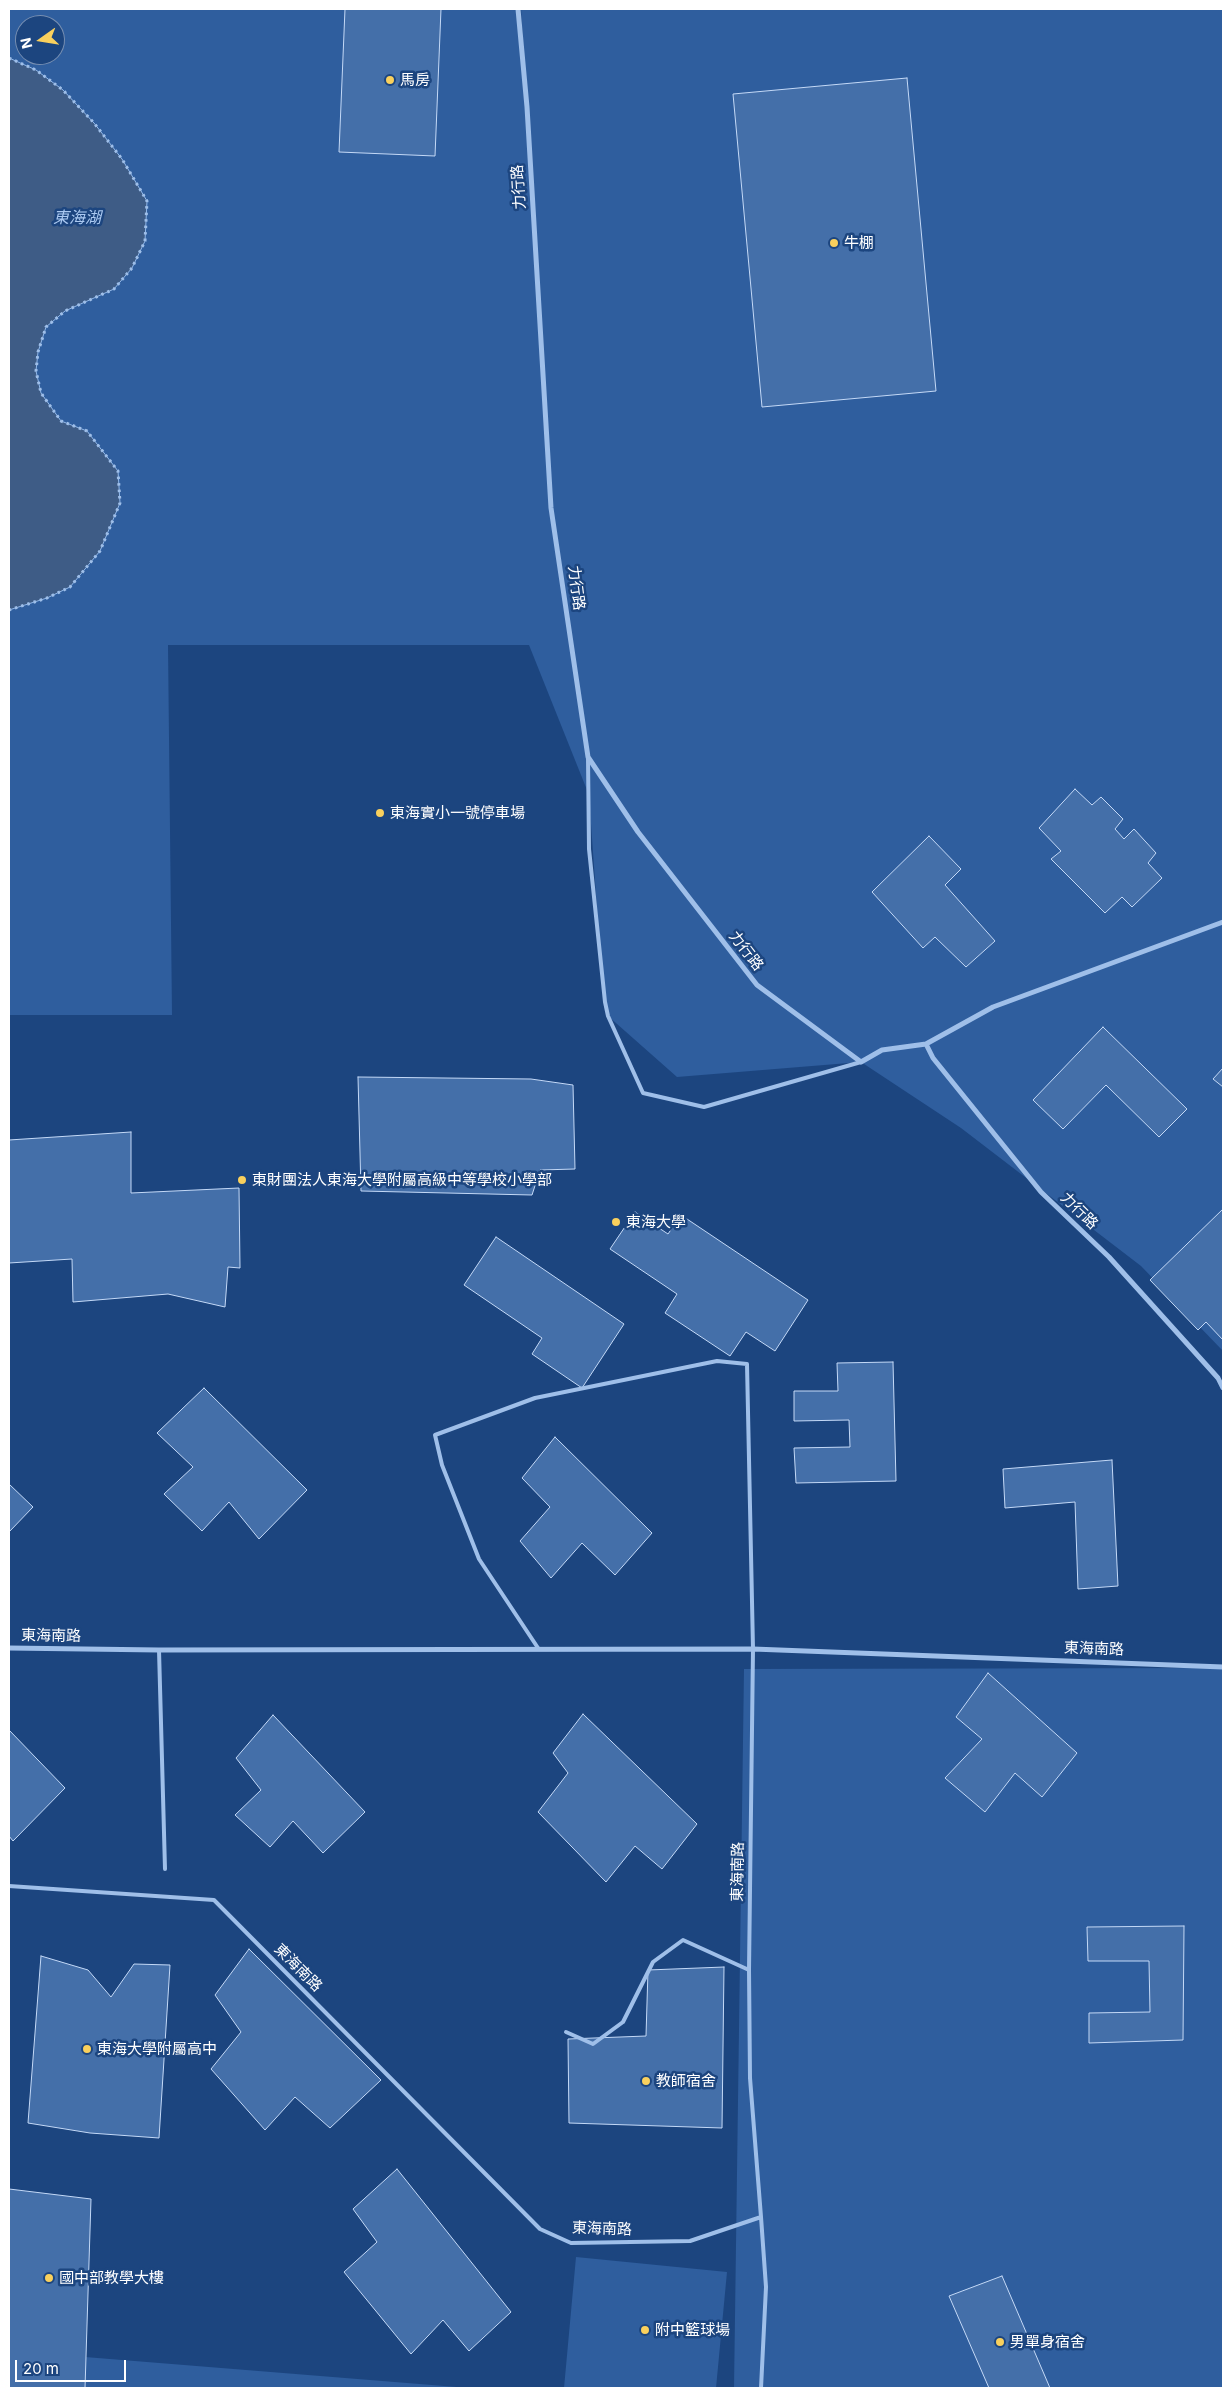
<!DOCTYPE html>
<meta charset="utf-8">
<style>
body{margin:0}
#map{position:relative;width:1232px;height:2397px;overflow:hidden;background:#1c457f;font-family:Inter,sans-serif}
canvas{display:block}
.frame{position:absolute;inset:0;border:10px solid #fff;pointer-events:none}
.north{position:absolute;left:15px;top:15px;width:50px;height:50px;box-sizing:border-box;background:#1c457f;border:1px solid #778fb2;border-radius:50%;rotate:257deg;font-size:14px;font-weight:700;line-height:20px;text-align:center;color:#fff}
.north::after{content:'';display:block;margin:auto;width:18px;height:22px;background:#f9d05d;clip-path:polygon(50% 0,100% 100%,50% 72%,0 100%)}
.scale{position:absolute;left:15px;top:2360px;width:111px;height:22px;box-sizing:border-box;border:2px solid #fff;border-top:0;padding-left:6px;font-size:15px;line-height:18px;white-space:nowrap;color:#fff;-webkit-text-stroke:4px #1c457f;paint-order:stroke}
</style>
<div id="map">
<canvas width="1232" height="2397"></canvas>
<div class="frame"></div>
<div class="north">N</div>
<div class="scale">20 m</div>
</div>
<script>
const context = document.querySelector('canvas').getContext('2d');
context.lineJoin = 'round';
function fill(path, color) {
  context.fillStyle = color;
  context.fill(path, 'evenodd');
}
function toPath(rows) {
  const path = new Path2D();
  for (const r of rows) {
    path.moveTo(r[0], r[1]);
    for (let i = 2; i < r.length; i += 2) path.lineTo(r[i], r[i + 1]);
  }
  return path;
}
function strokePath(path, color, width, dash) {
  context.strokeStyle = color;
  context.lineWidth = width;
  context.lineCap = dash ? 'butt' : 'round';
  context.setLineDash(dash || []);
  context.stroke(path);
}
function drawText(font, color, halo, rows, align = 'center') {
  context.font = font + ' Inter,"Noto Sans TC",sans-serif';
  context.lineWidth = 5;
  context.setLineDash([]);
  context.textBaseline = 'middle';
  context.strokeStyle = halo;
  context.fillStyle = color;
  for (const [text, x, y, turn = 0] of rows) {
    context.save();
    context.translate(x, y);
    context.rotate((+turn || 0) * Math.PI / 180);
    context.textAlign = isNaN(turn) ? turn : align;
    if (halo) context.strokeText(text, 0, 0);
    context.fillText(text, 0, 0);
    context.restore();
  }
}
const green = toPath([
 [9,9,518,9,525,76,521,9,1223,9,1223,1351,1141,1266,961,1128,861,1062,677,1077,608,1016,599,938,589,795,529,645,168,645,172,1015,9,1015],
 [25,25,55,25,55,55,25,55],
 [1223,1668,1223,2388,734,2388,744,1669],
 [1184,1926,1183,2040,1090,2042,1090,2013,1150,2012,1149,1961,1088,1961,1087,1927],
 [576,2257,727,2272,716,2388,564,2388],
 [85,2357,469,2388,85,2388]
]);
const water = toPath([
 [9,58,36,70,63,90,94,123,122,159,147,201,145,241,132,268,114,289,65,311,46,327,38,352,36,371,41,393,61,421,87,431,118,471,120,503,100,551,70,587,47,598,9,610,9,58]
]);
const building = toPath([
 [345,9,441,9,435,156,339,152,345,9],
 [907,78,936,391,762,407,733,94,907,78],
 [1075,789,1092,805,1101,797,1123,819,1115,829,1124,839,1134,829,1156,853,1148,863,1162,878,1132,907,1122,897,1105,913,1051,859,1061,851,1039,828,1075,789],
 [929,836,961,869,945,885,995,941,966,967,935,937,923,948,872,892,929,836],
 [1103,1027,1187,1109,1159,1137,1106,1085,1063,1129,1033,1100,1103,1027],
 [1223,1068,1223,1087,1213,1079,1223,1068],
 [358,1077,531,1079,573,1085,575,1169,540,1170,532,1195,361,1191,358,1077],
 [131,1132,131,1193,239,1188,240,1268,228,1267,225,1307,168,1294,73,1302,72,1259,9,1263,9,1140,131,1132],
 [1223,1209,1223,1340,1206,1322,1198,1330,1150,1280,1223,1209],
 [635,1212,668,1234,681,1215,808,1300,775,1351,746,1332,730,1356,665,1313,677,1294,610,1249,635,1212],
 [496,1237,624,1324,582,1388,532,1354,542,1338,464,1285,496,1237],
 [893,1362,896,1481,796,1483,794,1448,850,1447,849,1420,794,1421,794,1391,838,1391,837,1363,893,1362],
 [204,1388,307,1490,259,1539,229,1502,202,1531,164,1494,193,1467,157,1433,204,1388],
 [555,1437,652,1533,615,1575,582,1543,551,1578,520,1541,550,1507,522,1478,555,1437],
 [1112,1460,1118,1586,1078,1589,1075,1502,1005,1508,1003,1469,1112,1460],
 [9,1484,33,1507,9,1532,9,1484],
 [988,1673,1077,1753,1042,1797,1015,1773,985,1812,945,1778,982,1739,956,1717,988,1673],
 [583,1714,697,1824,662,1869,635,1846,606,1882,538,1812,568,1773,553,1753,583,1714],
 [273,1715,365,1812,323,1853,293,1821,270,1847,235,1815,261,1790,236,1758,273,1715],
 [9,1730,65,1788,13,1841,9,1836,9,1730],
 [1184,1926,1183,2040,1089,2043,1089,2013,1150,2012,1149,1961,1088,1961,1087,1927,1184,1926],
 [249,1949,381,2080,330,2128,295,2097,265,2130,211,2069,241,2032,215,1995,249,1949],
 [41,1956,88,1970,111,1997,134,1964,170,1965,159,2138,90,2133,28,2123,41,1956],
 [724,1967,722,2128,569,2123,568,2039,646,2036,648,1970,724,1967],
 [397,2169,511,2312,469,2351,443,2320,411,2354,344,2272,377,2242,353,2209,397,2169],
 [9,2189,91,2199,85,2388,9,2388,9,2189],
 [1002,2276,1050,2388,989,2388,949,2296,1002,2276]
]);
const path = toPath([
 [9,58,36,70,63,90,94,123,122,159,147,201,145,241,132,268,114,289,65,311,46,327,38,352,36,371,41,393,61,421,87,431,118,471,120,503,100,551,70,587,47,598,9,610]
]);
const service = toPath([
 [588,758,589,849,605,1002,608,1016,643,1093,704,1107,861,1062],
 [159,1650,165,1869],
 [9,1886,214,1900,540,2229,571,2243,690,2241,761,2217,750,2078,749,1970,753,1649,747,1364,717,1361,535,1398,435,1435,442,1465,479,1559,538,1648],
 [566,2032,593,2044,623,2022,653,1962,683,1940,749,1970],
 [761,2388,766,2287,761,2217]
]);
const minor = toPath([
 [518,9,527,107,551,508,588,757,638,832,757,985,861,1062,882,1050,926,1044,993,1007,1223,922],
 [926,1044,933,1058,1041,1192,1109,1257,1218,1378,1223,1388],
 [9,1648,159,1650,753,1649,1223,1667]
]);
const markers = [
 [390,80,5,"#f9d05d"],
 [834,243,5,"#f9d05d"],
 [380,813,5,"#f9d05d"],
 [242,1180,5,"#f9d05d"],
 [616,1222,5,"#f9d05d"],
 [87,2049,5,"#f9d05d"],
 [646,2081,5,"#f9d05d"],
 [49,2278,5,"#f9d05d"],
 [645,2330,5,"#f9d05d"],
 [1000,2342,5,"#f9d05d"]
];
const poiNames = [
 ["馬房",400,80],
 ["牛棚",844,243],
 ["東海實小一號停車場",390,813],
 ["東財團法人東海大學附屬高級中等學校小學部",252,1180],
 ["東海大學",626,1222],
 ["東海大學附屬高中",97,2049],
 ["教師宿舍",656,2081],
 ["國中部教學大樓",59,2278],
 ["附中籃球場",655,2330],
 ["男單身宿舍",1010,2342]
];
const streetNames = [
 ["力行路",519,187,-94],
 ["力行路",576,588,82],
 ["力行路",746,951,52],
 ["力行路",1079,1211,44],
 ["東海南路",51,1636,1],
 ["東海南路",1094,1649,2],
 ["東海南路",738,1872,-89],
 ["東海南路",298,1968,45],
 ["東海南路",602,2229,2]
];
const waterNames = [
 ["東海湖",77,218]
];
fill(green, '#2f5e9e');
fill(water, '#3e5c86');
strokePath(water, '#92b9eb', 1);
fill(building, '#446fa9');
strokePath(building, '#c4d9f7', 1);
strokePath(path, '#9fbfe9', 3, [2.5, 4]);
strokePath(service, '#9fbfe9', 4);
strokePath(minor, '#9fbfe9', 5);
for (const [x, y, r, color] of markers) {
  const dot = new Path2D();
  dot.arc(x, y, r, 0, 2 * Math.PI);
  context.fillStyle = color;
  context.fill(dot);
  strokePath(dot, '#1c457f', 2);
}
drawText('15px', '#fff', '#1c457f', poiNames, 'left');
drawText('15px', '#fff', '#1c457f', streetNames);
drawText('italic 16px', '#abc9f1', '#1c457f', waterNames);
</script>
